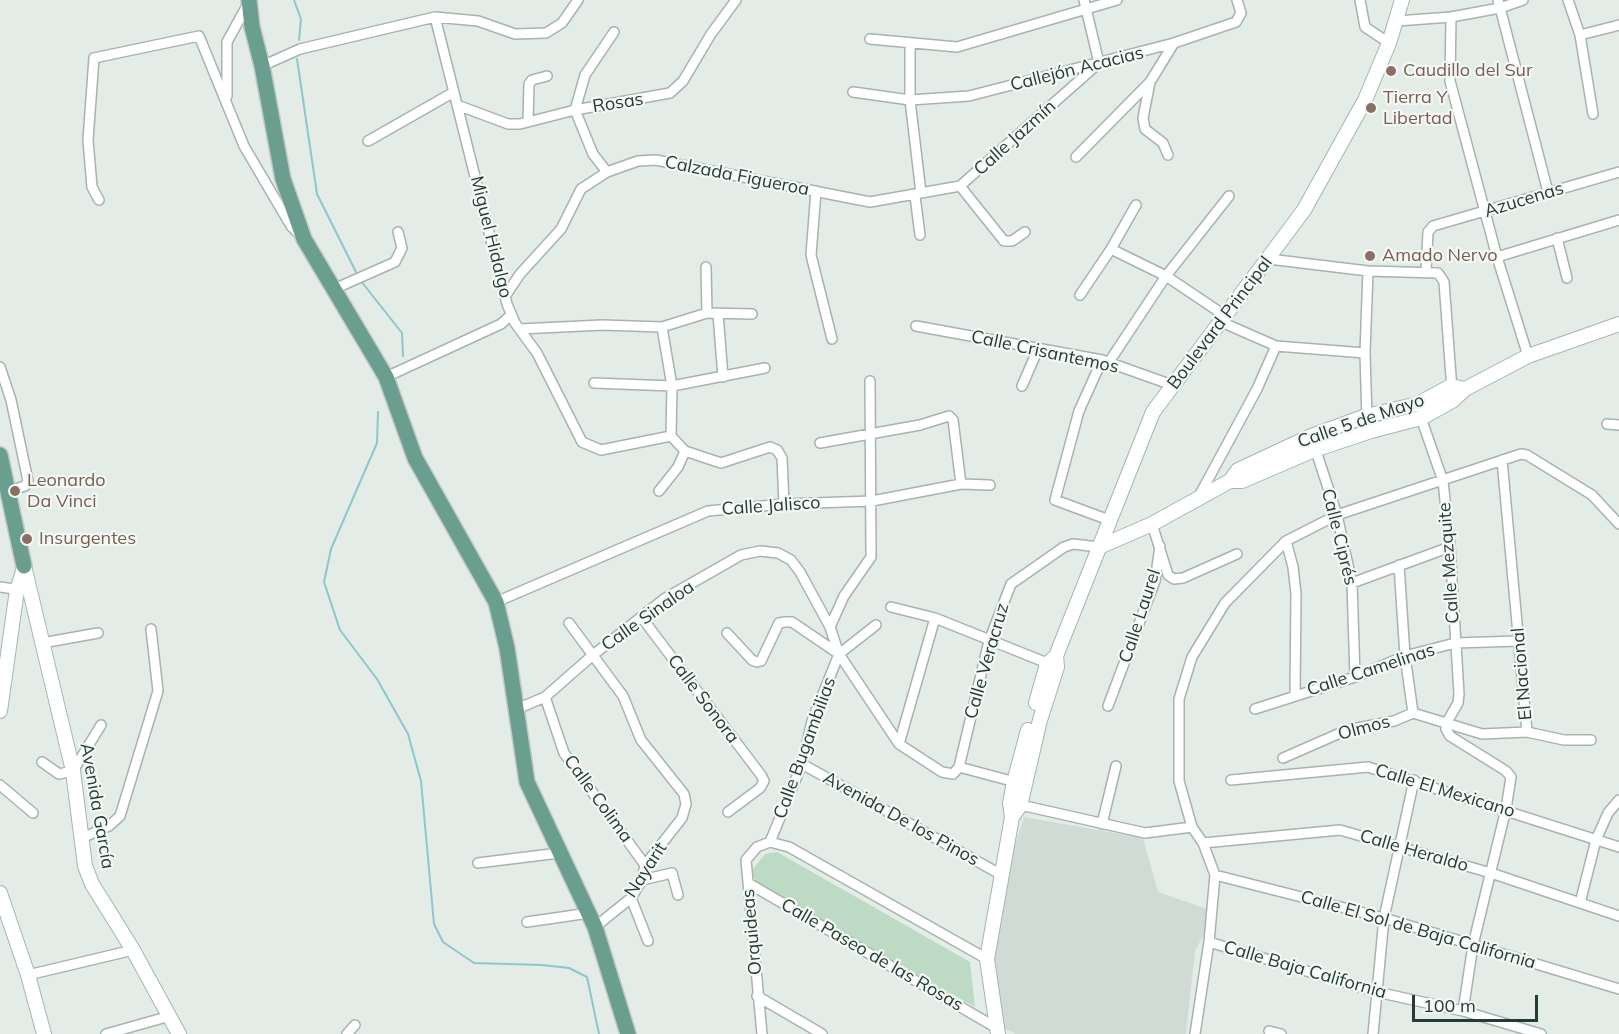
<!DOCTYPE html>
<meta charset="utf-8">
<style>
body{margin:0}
#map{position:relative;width:1619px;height:1034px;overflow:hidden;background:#e3ece7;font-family:Mulish,sans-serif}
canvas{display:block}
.scale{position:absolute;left:1412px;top:995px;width:126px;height:27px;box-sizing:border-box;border:3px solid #243c34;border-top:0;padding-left:8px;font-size:18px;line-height:21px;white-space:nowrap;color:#243c34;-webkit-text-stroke:4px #f3f8f5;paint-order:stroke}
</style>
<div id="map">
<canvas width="1619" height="1034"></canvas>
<div class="scale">100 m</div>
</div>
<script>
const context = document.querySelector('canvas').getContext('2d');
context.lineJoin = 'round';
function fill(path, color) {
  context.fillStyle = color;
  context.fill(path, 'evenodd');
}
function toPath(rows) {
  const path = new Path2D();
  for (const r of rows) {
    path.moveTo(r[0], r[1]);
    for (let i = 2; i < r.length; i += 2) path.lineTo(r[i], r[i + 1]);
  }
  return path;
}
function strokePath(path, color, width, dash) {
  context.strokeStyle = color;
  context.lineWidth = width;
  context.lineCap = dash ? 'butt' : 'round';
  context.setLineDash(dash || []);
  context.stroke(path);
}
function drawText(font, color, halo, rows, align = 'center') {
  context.font = font + ' Mulish,sans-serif';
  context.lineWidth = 4.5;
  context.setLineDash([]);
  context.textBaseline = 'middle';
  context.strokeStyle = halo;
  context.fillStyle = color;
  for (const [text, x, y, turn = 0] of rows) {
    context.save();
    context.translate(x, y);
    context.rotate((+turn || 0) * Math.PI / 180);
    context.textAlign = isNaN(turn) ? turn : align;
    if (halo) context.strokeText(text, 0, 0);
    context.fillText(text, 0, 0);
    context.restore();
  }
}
const built = toPath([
 [1024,817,1143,838,1158,892,1210,910,1204,934,1195,951,1186,1034,1016,1034,1003,1028,994,953,1009,864]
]);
const green = toPath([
 [777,852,970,962,975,1007,759,884,754,878,752,870,765,854]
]);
const stream = toPath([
 [294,0,301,19,299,40],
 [297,59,317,194,358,276],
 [361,281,402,333,403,356],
 [378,412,377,443,331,549,324,582,340,630,377,679,408,734,421,781,434,924,443,942,474,963,542,965,569,968,587,977,599,1034]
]);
const street = toPath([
 [1360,0,1365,27,1389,43],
 [1498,0,1548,192],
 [1568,0,1580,35,1593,114],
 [435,17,507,304,515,323,537,353,582,442,601,450,671,436],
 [1451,17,1450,81,1497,257,1528,356],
 [1397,21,1451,17,1500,8,1523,0],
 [1580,35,1619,25],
 [870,39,957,47,1117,0],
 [910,44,910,100,921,193],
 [262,66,300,49,435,17,478,21,515,34,546,33,562,23,578,0],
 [1150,82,1143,118,1145,129,1163,143,1168,155],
 [853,92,910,100,969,96,1174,43,1236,22,1241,13,1237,0],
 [227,96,227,42,249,2],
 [457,105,508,124,520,124,575,110,670,93,683,81,711,34,736,0],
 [528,122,529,84,532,80,547,76],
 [368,141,454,92],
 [1076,157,1150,82,1174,43],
 [607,172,593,154,575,110,585,75,614,32],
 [960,186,1004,241,1012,241,1025,232],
 [816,191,811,255,832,339],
 [915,196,920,235],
 [99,200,92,187,88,140,94,58,199,36,244,146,291,226,300,235],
 [1557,238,1567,278],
 [1111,249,1166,276,1224,315],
 [1497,257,1619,220],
 [1269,259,1368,271,1438,273,1444,282,1452,390],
 [706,267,707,313],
 [1426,271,1428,232,1433,226,1619,172],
 [334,289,395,262,402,248,398,232],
 [506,295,520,274,561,229,581,189,607,172,638,161,656,160,870,202,960,186,1099,63,1084,0],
 [1080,295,1111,249,1136,205],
 [718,314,723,377],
 [1219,321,1276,346,1365,353],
 [916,326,1102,360,1172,385],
 [520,329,602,325,662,327],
 [1102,360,1079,411,1055,500,1109,520],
 [1109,362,1166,276,1229,196],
 [0,367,11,400,28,481,25,486,8,491],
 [386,377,501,324,511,315],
 [594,383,672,386,765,368],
 [1022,386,1038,349],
 [1420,415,1443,481,1450,547,1459,694,1458,703,1447,722],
 [1367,420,1365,353,1368,271],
 [1607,424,1619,425],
 [671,436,672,386,662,327,707,313,752,314],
 [671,436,685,451,721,463,770,447,777,450,782,458,784,504],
 [1311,436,1337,515,1352,583,1355,677],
 [820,443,920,425,949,416,953,420,961,484],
 [1502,460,1527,732],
 [659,491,678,467,685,451],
 [1198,498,1257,389,1276,346],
 [1152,524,1168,575,1174,579,1183,578,1237,554],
 [1286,541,1293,567,1296,594,1295,695],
 [1399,565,1405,656,1413,713],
 [1352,583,1450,547],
 [0,587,21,590],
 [496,602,708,511,784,504,872,501,961,484,990,485],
 [891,607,935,618,1052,665],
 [642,618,761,775,764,781,760,788,728,812],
 [569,623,623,696,641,740,684,794,686,804,682,818,645,865,642,880,631,898,595,927],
 [830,627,844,596,871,557,870,381],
 [727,633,752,660,757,662,761,661,779,623,785,622,792,622,839,654],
 [42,643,98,633],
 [545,697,564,753,645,865],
 [1108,706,1155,581,1160,546],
 [517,709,545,697,593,655,664,599,741,555,760,551,778,553,791,560,800,572,830,627,839,654,899,744,942,772,953,774,959,767],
 [1255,709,1355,677,1405,656,1455,643,1519,641],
 [1447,722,1446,729,1450,736,1506,771,1511,777,1506,809,1473,945,1463,1011],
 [899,744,935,618],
 [1283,758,1347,730,1394,721,1413,713,1482,734,1527,732,1564,740,1591,740],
 [42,762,59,774,73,771,101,725],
 [802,764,1000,874],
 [959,767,989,641,1011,584,1064,547,1073,544,1099,547],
 [959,767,1019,783],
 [1231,780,1368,767,1619,847],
 [0,785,33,813],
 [1016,804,1145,833,1192,827],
 [1102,824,1116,766],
 [82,838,109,826,120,816,158,691,151,629],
 [770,842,802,764,812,721,839,654,876,625],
 [770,842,789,847,987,959],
 [1203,843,1340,830,1491,873,1619,916],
 [478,863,559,853],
 [1215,875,1384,918,1619,989],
 [642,880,672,873,678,895],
 [748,883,995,1027],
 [631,898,648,941],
 [1580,903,1596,840,1608,813,1619,800],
 [527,922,589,913],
 [1209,942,1377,992,1463,1011,1541,1034],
 [28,975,133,950],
 [757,996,822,1034],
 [1269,1031,1281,1034],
 [106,1034,170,1016],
 [347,1034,355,1025],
 [762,1034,746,860,757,847,770,842],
 [1195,1034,1209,942,1215,875,1203,843,1192,827,1179,781,1179,699,1192,657,1225,603,1286,541,1337,515,1521,454,1527,455,1592,495,1619,524],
 [1373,1034,1384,918,1414,780]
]);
const secondary = toPath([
 [1230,481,1238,470,1311,436,1366,416,1418,404,1451,386,1465,389],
 [1099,547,1152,524,1230,481,1242,481,1314,450,1371,431,1421,418,1452,401,1465,389,1528,356,1619,324],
 [24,566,73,771,85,866,92,884,133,950,179,1034],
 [1036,703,1047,664,1056,656],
 [0,711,17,590,24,568],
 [1012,817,1020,806,1040,720,1057,667,1056,656,1153,412,1304,210,1365,100,1389,43,1402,0],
 [0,893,28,975,44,1034],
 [998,1034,987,959,1012,817,1010,803,1014,782,1028,730]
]);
const primary = toPath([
 [249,0,252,27,262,66,283,179,304,239,386,377,415,458,496,602,507,648,527,782,595,927,628,1034],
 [0,455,24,566]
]);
const markers = [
 [1391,71,6,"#8d6e63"],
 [1371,108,6,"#8d6e63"],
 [1370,256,6,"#8d6e63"],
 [15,491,6,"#8d6e63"],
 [27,539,6,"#8d6e63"]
];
const streetNames = [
 ["Callejón Acacias",1077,69,-14],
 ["Rosas",618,103,-9],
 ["Calle Jazmín",1015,138,-42],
 ["Calzada Figueroa",737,176,11],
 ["Azucenas",1524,200,-17],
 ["Miguel Hidalgo",491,237,76],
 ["Boulevard Principal",1220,323,-53],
 ["Calle Crisantemos",1045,352,12],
 ["Calle 5 de Mayo",1361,421,-19],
 ["Calle Jalisco",771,506,-4],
 ["Calle Ciprés",1339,537,76],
 ["Calle Mezquite",1449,563,-94],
 ["Calle Sinaloa",648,616,-35],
 ["Calle Laurel",1140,616,-72],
 ["Calle Veracruz",987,661,-74],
 ["Calle Camelinas",1371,670,-18],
 ["El Nacional",1522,674,-95],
 ["Calle Sonora",703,699,53],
 ["Olmos",1364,728,-15],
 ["Calle Bugambilias",805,748,-70],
 ["Calle El Mexicano",1445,791,17],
 ["Calle Colima",598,799,54],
 ["Avenida García",97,806,80],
 ["Avenida De los Pinos",901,819,29],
 ["Calle Heraldo",1414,851,16],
 ["Nayarit",646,870,-57],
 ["Calle El Sol de Baja California",1418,930,16],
 ["Orquideas",752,932,-95],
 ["Calle Paseo de las Rosas",872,955,30],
 ["Calle Baja California",1305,970,16]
];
const educationNames = [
 ["Caudillo del Sur",1403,71],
 ["Tierra Y",1383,98],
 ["Libertad",1383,119],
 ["Amado Nervo",1382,256],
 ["Leonardo",27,481],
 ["Da Vinci",27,502],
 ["Insurgentes",39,539]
];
fill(built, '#d1dbd6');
fill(green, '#bddbc4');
strokePath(stream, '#8ec6cd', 2);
strokePath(street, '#a6b4ae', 12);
strokePath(secondary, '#a2b7ae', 16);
strokePath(primary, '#c2c8c6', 18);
strokePath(street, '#fff', 9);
strokePath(secondary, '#fff', 14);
strokePath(primary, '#6a9e8f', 15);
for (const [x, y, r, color] of markers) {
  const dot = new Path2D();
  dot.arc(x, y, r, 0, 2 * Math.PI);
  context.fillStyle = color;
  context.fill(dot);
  strokePath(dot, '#f3f8f5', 2);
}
drawText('18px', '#243c34', '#f3f8f5', streetNames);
drawText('18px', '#785e54', '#f3f8f5', educationNames, 'left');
</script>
